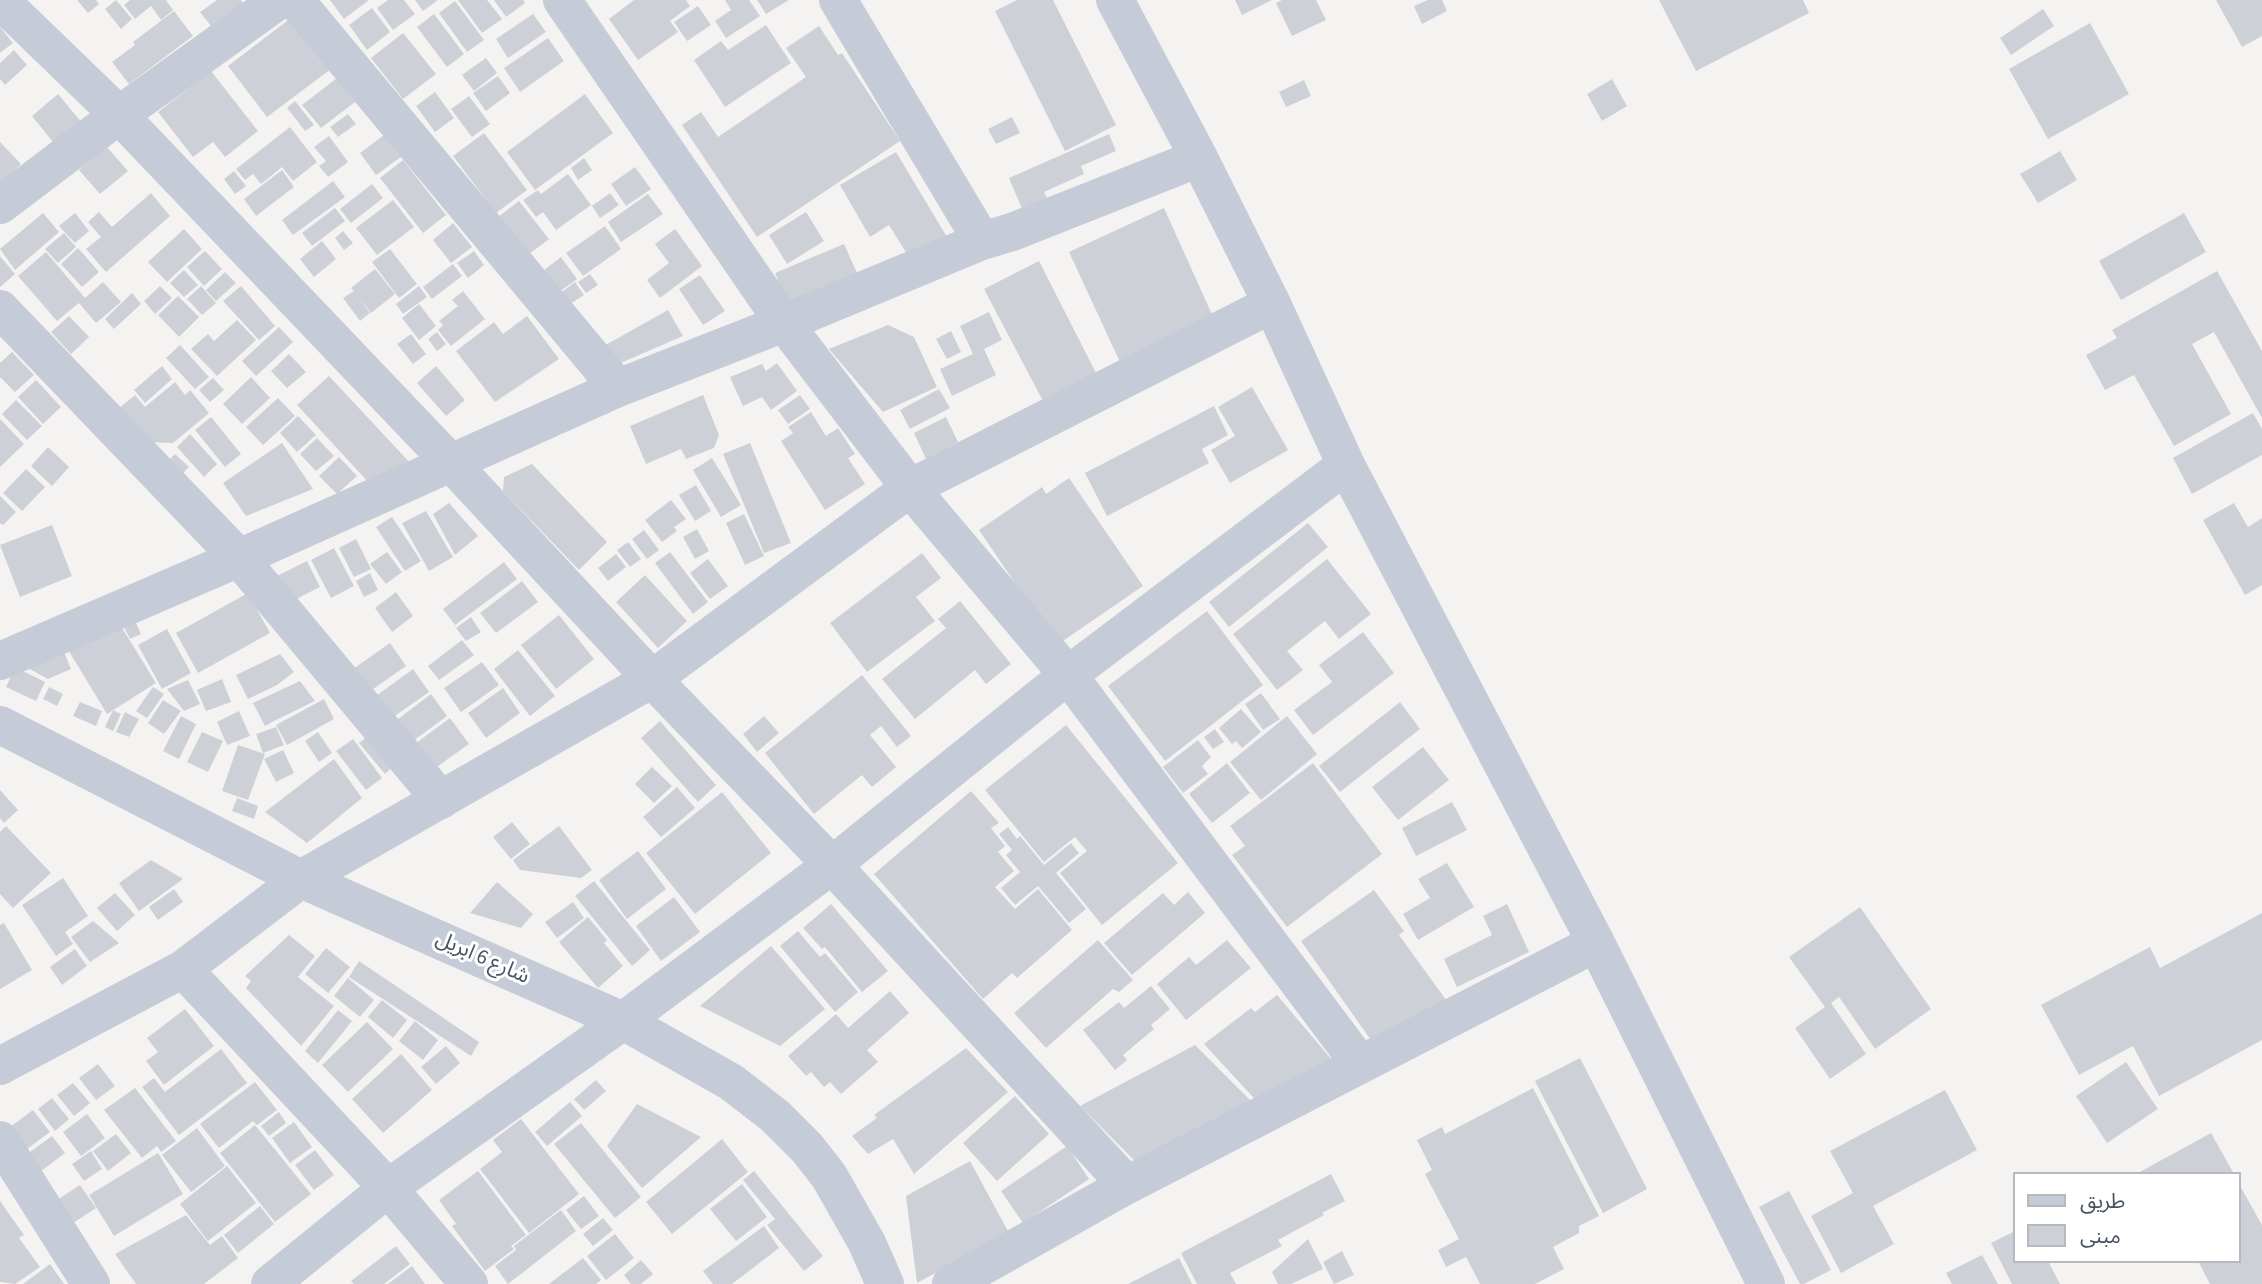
<!DOCTYPE html>
<meta charset="utf-8">
<style>
body{margin:0}
#map{position:relative;width:2262px;height:1284px;overflow:hidden;background:#f5f3f2;font-family:"Source Sans 3","Noto Sans Arabic",sans-serif}
canvas{display:block}
.legend{position:absolute;left:2013px;top:1172px;width:228px;height:91px;box-sizing:border-box;background:#fff;border:2px solid #b6bac0;margin:0;padding:9px 12px;list-style:none;font-size:21px;color:#485262}
.legend li{display:flex;align-items:center;gap:14px;height:35px}
.legend b{width:35px;border:2px solid #b6bac0}
</style>
<div id="map">
<canvas width="2262" height="1284"></canvas>
<ul class="legend">
<li><b style="height:9px;background:#c5ccd8"></b>طريق</li>
<li><b style="height:19px;background:#ced0d8"></b>مبنى</li>
</ul>
</div>
<script>
const context = document.querySelector('canvas').getContext('2d');
context.lineJoin = 'round';
function fill(path, color) {
  context.fillStyle = color;
  context.fill(path, 'evenodd');
}
function toPath(rows) {
  const path = new Path2D();
  for (const r of rows) {
    path.moveTo(r[0], r[1]);
    for (let i = 2; i < r.length; i += 2) path.lineTo(r[i], r[i + 1]);
  }
  return path;
}
function strokePath(path, color, width, dash) {
  context.strokeStyle = color;
  context.lineWidth = width;
  context.lineCap = dash ? 'butt' : 'round';
  context.setLineDash(dash || []);
  context.stroke(path);
}
function drawText(font, color, halo, rows, align = 'center') {
  context.font = font + ' "Source Sans 3","Noto Sans Arabic",sans-serif';
  context.lineWidth = 6;
  context.setLineDash([]);
  context.textBaseline = 'middle';
  context.strokeStyle = halo;
  context.fillStyle = color;
  for (const [text, x, y, turn = 0] of rows) {
    context.save();
    context.translate(x, y);
    context.rotate((+turn || 0) * Math.PI / 180);
    context.textAlign = isNaN(turn) ? turn : align;
    if (halo) context.strokeText(text, 0, 0);
    context.fillText(text, 0, 0);
    context.restore();
  }
}
const building = toPath([
 [77,0,96,0,99,4,88,13],
 [116,0,132,19,121,29,105,9],
 [130,0,166,0,173,10,161,20,151,6,135,19,124,5],
 [217,0,241,0,247,8,215,31,200,12],
 [330,0,369,0,344,19],
 [388,0,404,0,415,14,393,30,377,8],
 [415,0,438,0,423,11],
 [458,0,487,0,502,19,482,33],
 [494,0,523,0,525,3,506,17],
 [634,0,686,0,690,6,670,21,678,32,638,60,609,19],
 [725,0,749,0,760,16,726,38,715,21,731,10],
 [757,0,789,0,766,14],
 [1017,0,1053,0,1116,125,1065,151,995,11],
 [1235,0,1272,0,1242,15],
 [1282,0,1316,0,1326,20,1292,36,1276,3],
 [1428,0,1442,0,1447,11,1422,24,1414,6],
 [1659,0,1803,0,1809,13,1696,71],
 [2216,0,2262,0,2262,36,2242,47],
 [455,1,484,40,467,52,439,13],
 [698,6,711,25,687,41,674,22],
 [372,8,390,32,367,50,349,25],
 [2043,9,2054,26,2011,55,2000,38],
 [174,11,193,36,129,84,112,62,135,45,133,42],
 [434,14,464,54,447,67,417,27],
 [533,14,546,32,508,58,496,39],
 [291,18,331,69,267,117,228,66],
 [2090,23,2129,94,2048,139,2009,69],
 [766,25,791,63,725,107,694,60,721,41,728,50],
 [819,26,838,55,842,53,900,141,757,237,682,125,701,112,718,137,806,77,786,48],
 [0,27,13,43,0,53],
 [403,33,436,74,403,99,371,58],
 [548,38,564,61,520,92,504,68],
 [14,50,27,65,5,85,0,79,0,63],
 [486,58,497,73,474,91,462,75],
 [211,71,258,131,225,157,213,142,193,157,158,112],
 [498,76,510,93,486,111,473,93],
 [337,78,355,102,321,128,302,105],
 [1612,79,1627,106,1602,121,1587,94],
 [1304,80,1311,96,1286,107,1279,92],
 [435,92,454,118,435,132,416,106],
 [58,94,83,124,57,147,32,116],
 [585,94,613,133,535,190,507,152],
 [469,96,490,124,472,137,451,109],
 [295,101,314,125,305,131,287,108],
 [348,114,356,124,338,137,330,127],
 [1012,117,1020,133,996,144,988,129],
 [290,127,317,162,293,181,282,167,261,184,253,174,245,180,236,169],
 [484,133,527,190,496,213,453,156],
 [1109,134,1116,151,1081,166,1084,174,1044,192,1048,200,1023,211,1009,178],
 [384,135,401,157,376,175,360,153],
 [329,136,348,162,328,177,319,166,326,161,314,147],
 [0,142,21,164,0,184],
 [106,146,128,171,100,194,79,170],
 [2060,151,2077,180,2038,203,2020,174],
 [896,152,950,242,907,254,889,225,870,237,840,185],
 [584,158,592,170,578,180,571,168],
 [403,160,446,215,423,233,380,178],
 [635,167,651,189,626,206,611,184],
 [282,170,294,187,256,216,244,199],
 [234,171,246,186,235,194,224,179],
 [568,174,591,205,556,230,543,212,536,217,523,200,538,190,541,194],
 [333,181,345,197,293,235,282,220],
 [372,184,383,198,351,223,340,209],
 [151,193,170,216,106,272,86,249,101,237,88,222,99,212,112,227],
 [610,193,619,205,600,218,592,206],
 [648,194,663,214,621,242,608,222],
 [393,200,414,227,377,255,356,228],
 [519,201,549,239,528,255,498,217],
 [335,208,345,221,312,246,302,233],
 [1164,208,1214,319,1120,362,1069,252],
 [806,212,824,241,787,264,769,235],
 [43,213,59,232,15,270,0,249],
 [75,213,89,231,75,243,59,226],
 [2184,213,2206,252,2121,300,2099,261],
 [453,223,472,247,451,263,433,240],
 [605,226,621,249,583,276,566,253],
 [184,229,202,249,167,282,148,262],
 [675,229,702,266,660,298,647,280,669,263,655,244],
 [343,231,353,243,344,250,335,238],
 [64,233,76,247,58,263,45,249],
 [322,241,336,259,314,277,300,259],
 [844,244,857,273,787,302,775,273],
 [78,248,99,272,82,287,61,264],
 [390,249,417,284,399,298,372,262],
 [205,251,222,269,204,286,187,267],
 [474,251,484,265,468,278,457,263],
 [46,252,85,298,103,282,121,302,96,323,79,303,57,321,18,276],
 [0,256,15,274,0,287],
 [561,257,577,279,559,292,543,271],
 [1039,261,1096,373,1043,401,984,289],
 [453,264,462,276,432,299,423,287],
 [375,269,395,294,371,313,359,297,370,313,360,321,343,298,354,291,351,288],
 [184,270,198,285,184,297,170,283],
 [2217,271,2262,351,2262,418,2214,332,2192,344,2231,414,2174,446,2134,375,2105,390,2086,355,2117,338,2112,330],
 [225,272,236,283,216,301,206,290],
 [590,274,598,285,586,293,578,282],
 [700,275,725,311,703,325,679,289],
 [575,282,584,295,570,304,562,292],
 [160,286,172,298,155,314,144,301],
 [201,286,216,303,202,315,187,299],
 [241,286,275,326,259,340,223,301],
 [419,286,427,297,403,314,396,304],
 [463,291,485,319,451,346,438,330,443,325,439,321,458,306,452,300],
 [132,293,141,304,114,329,105,319],
 [178,296,199,317,179,337,158,315],
 [419,304,436,326,419,340,402,318],
 [668,310,683,336,616,365,602,347],
 [989,312,1002,340,984,349,996,375,952,396,940,369,973,354,960,326],
 [69,316,89,337,71,354,51,332],
 [527,316,559,359,495,402,456,351,494,322,503,334],
 [237,320,256,340,217,376,191,349,208,334,214,341],
 [888,325,914,337,937,387,883,412,829,349],
 [279,327,293,342,256,376,242,361],
 [951,331,961,352,947,359,936,339],
 [437,332,446,344,437,351,428,339],
 [411,334,426,354,413,364,397,344],
 [180,345,209,377,195,389,166,358],
 [12,352,34,375,15,392,0,377,0,363],
 [289,354,306,372,287,388,271,371],
 [777,363,797,391,771,410,762,397,743,406,730,377,762,364,766,371],
 [162,366,172,379,145,403,134,390],
 [436,366,465,400,446,416,417,383],
 [329,376,413,466,371,485,297,405],
 [251,377,270,398,242,424,223,404],
 [213,378,224,390,210,402,199,390],
 [36,380,61,407,43,424,18,397],
 [175,382,185,395,190,390,209,413,173,443,146,442,113,413,135,395,145,407],
 [1252,387,1288,450,1230,483,1211,450,1235,436,1218,407],
 [939,389,950,408,910,429,900,410],
 [703,395,719,435,714,448,686,459,681,449,646,464,630,426],
 [800,395,810,409,788,424,778,410],
 [278,398,295,416,263,445,246,427],
 [16,400,42,426,27,440,2,414],
 [1214,406,1228,435,1202,449,1209,463,1107,516,1085,473],
 [811,412,826,436,838,428,855,454,848,458,865,484,825,510,781,441,793,433,788,427],
 [2253,413,2262,429,2262,455,2192,494,2173,458],
 [298,416,316,435,297,452,280,433],
 [211,417,241,454,225,467,195,430],
 [946,417,958,442,926,459,914,433],
 [0,419,24,444,0,467],
 [190,434,217,464,204,477,177,447],
 [317,438,334,456,316,471,300,454],
 [282,443,313,489,246,516,223,483],
 [750,443,791,543,764,553,723,454],
 [48,447,69,467,52,486,31,466],
 [175,454,189,467,178,478,164,465],
 [339,457,357,476,337,494,319,476],
 [712,458,741,505,721,517,693,470],
 [532,464,607,542,579,570,503,491,504,477],
 [26,469,45,487,22,511,3,493],
 [1069,478,1143,586,1057,645,979,530,1042,487,1046,494],
 [696,485,711,511,695,521,679,495],
 [0,496,16,512,3,525,0,523],
 [671,500,686,519,674,527,677,531,662,542,645,520],
 [449,503,478,536,455,555,433,514],
 [2234,503,2248,527,2262,518,2262,585,2245,595,2203,520],
 [426,511,453,557,429,571,402,523],
 [744,514,764,556,745,565,726,523],
 [392,517,421,561,405,571,376,527],
 [1308,523,1328,547,1229,627,1209,602],
 [52,525,72,576,20,597,0,545],
 [697,529,709,551,695,559,683,537],
 [644,530,659,550,647,559,632,539],
 [356,539,371,569,354,577,339,548],
 [628,542,641,559,630,567,617,550],
 [334,548,354,586,331,598,311,560],
 [387,552,402,572,386,584,370,564],
 [670,552,708,602,693,614,655,563],
 [922,553,941,578,916,597,935,621,867,672,830,623],
 [616,554,626,567,608,581,598,568],
 [708,559,728,586,710,599,690,573],
 [1327,559,1371,614,1339,639,1325,621,1287,651,1303,670,1277,690,1233,634],
 [307,561,320,587,292,601,271,579],
 [504,562,517,579,455,625,443,609],
 [370,573,378,590,364,597,356,581],
 [645,575,687,621,658,648,616,602],
 [522,581,538,602,496,633,480,613],
 [396,592,413,616,392,632,375,608],
 [248,593,270,633,198,673,176,633],
 [960,601,1011,664,986,684,975,670,915,719,882,679,946,628,938,619],
 [1207,611,1263,685,1165,761,1108,686],
 [559,615,594,659,556,689,521,645],
 [471,617,481,632,466,641,456,628],
 [116,618,156,683,107,714,67,648],
 [134,619,141,634,130,639,123,625],
 [167,629,191,673,162,689,138,645],
 [1363,632,1394,673,1313,735,1294,710,1332,682,1319,665],
 [462,640,474,655,439,680,428,666],
 [390,643,406,666,369,692,353,669],
 [62,647,71,669,48,679,22,665],
 [518,650,555,696,530,716,494,669],
 [280,654,294,672,277,685,248,699,236,675],
 [482,662,499,685,461,712,444,688],
 [15,667,45,682,36,701,6,687],
 [413,669,429,692,392,718,376,696],
 [862,675,911,736,897,747,881,726,870,735,896,767,872,787,862,775,814,814,765,753],
 [222,679,231,702,206,711,197,690],
 [188,680,200,704,184,711,167,689],
 [300,681,315,701,274,721,273,719,274,721,265,726,253,703],
 [49,687,63,694,57,706,43,699],
 [153,687,164,694,147,718,136,711],
 [503,688,520,713,486,738,468,713],
 [1261,693,1280,719,1263,730,1245,704],
 [431,694,447,716,409,744,394,722],
 [324,699,334,719,287,745,276,725],
 [163,700,181,711,164,734,148,723],
 [80,702,102,711,96,726,73,716],
 [1400,702,1420,729,1340,792,1319,766],
 [1241,709,1261,732,1242,748,1236,741,1232,744,1219,728],
 [113,710,121,714,113,731,105,727],
 [239,711,250,736,227,745,217,722],
 [125,712,139,719,129,737,116,732],
 [181,716,196,724,179,759,163,751],
 [764,716,779,733,757,752,743,734],
 [1287,716,1317,754,1261,800,1230,762],
 [450,718,469,744,431,771,412,746],
 [660,721,716,785,698,802,641,738],
 [1066,725,1178,863,1102,925,1060,873,1087,851,1075,837,1044,862,985,790],
 [276,727,284,745,263,753,256,734],
 [1215,729,1224,742,1213,749,1204,737],
 [202,732,223,741,208,772,187,762],
 [318,732,332,753,319,762,305,741],
 [369,735,395,765,385,774,359,743],
 [353,739,382,778,366,790,336,751],
 [1198,740,1211,757,1202,766,1208,774,1183,793,1163,767],
 [238,745,265,754,248,800,222,791],
 [1423,747,1449,780,1398,820,1372,787],
 [283,750,294,773,276,782,264,759],
 [334,759,362,798,307,843,265,812],
 [1227,763,1250,793,1212,823,1189,794],
 [1313,763,1382,854,1287,927,1232,855,1245,846,1230,826],
 [652,767,672,786,654,803,635,784],
 [677,787,695,808,661,837,643,817],
 [0,790,18,810,4,823,0,818],
 [971,791,999,823,991,828,1005,846,998,852,1014,871,995,887,1015,909,1038,889,1072,930,1017,978,1012,973,983,999,874,874],
 [722,792,771,853,695,914,646,853],
 [237,798,258,806,254,819,232,811],
 [1452,802,1467,830,1416,856,1402,828],
 [512,822,530,844,511,859,493,837],
 [6,826,51,873,13,908,0,894,0,832],
 [559,826,592,870,581,878,520,870,513,860],
 [1008,827,1017,839,1020,836,1044,865,1071,843,1079,853,1056,873,1086,909,1069,923,1038,886,1015,905,1001,888,1020,872,1006,855,1012,850,999,834],
 [638,851,666,889,627,919,599,880],
 [151,860,183,879,139,911,119,883],
 [1447,863,1474,907,1418,940,1403,914,1430,898,1418,879],
 [63,878,88,916,65,932,73,944,56,956,22,905],
 [594,881,650,950,632,966,575,896],
 [497,882,533,914,521,928,470,913],
 [174,889,183,902,158,920,149,907],
 [1374,890,1404,931,1399,935,1449,1004,1380,1053,1301,941],
 [1188,892,1205,913,1132,975,1104,943,1163,893,1174,905],
 [115,893,135,915,117,931,97,908],
 [674,897,700,932,661,961,636,926],
 [573,902,584,918,557,938,545,922],
 [831,904,888,971,862,992,825,947,822,949,803,928],
 [1507,904,1529,952,1457,987,1444,959,1492,935,1483,916],
 [1860,907,1931,1009,1875,1049,1839,997,1831,1003,1866,1054,1830,1079,1795,1028,1825,1007,1789,957],
 [2262,913,2262,1040,2159,1096,2133,1046,2079,1075,2041,1005,2150,947,2160,968],
 [588,917,607,940,604,943,623,966,598,988,559,942],
 [93,921,119,943,90,962,71,937],
 [4,923,32,970,0,989,0,925],
 [798,931,820,957,825,953,858,992,835,1012,780,946],
 [289,935,315,956,298,977,334,1006,301,1046,246,988,251,981,245,976],
 [1098,940,1133,980,1119,992,1113,989,1046,1048,1014,1013],
 [1227,940,1251,968,1186,1020,1157,984,1189,957,1196,965],
 [771,946,825,1009,780,1046,700,1006],
 [326,948,350,967,328,993,305,974],
 [75,949,87,966,62,985,50,967],
 [359,961,479,1042,471,1056,349,977],
 [348,978,374,1000,360,1017,334,996],
 [1151,986,1170,1009,1151,1025,1154,1029,1123,1055,1127,1060,1115,1070,1083,1030,1119,1002,1124,1008],
 [890,991,909,1013,867,1050,878,1062,841,1094,830,1082,824,1087,811,1072,806,1076,788,1056,836,1014,848,1028],
 [1277,995,1338,1067,1263,1108,1204,1044,1251,1008,1255,1012],
 [382,1000,407,1020,393,1038,368,1017],
 [185,1009,214,1046,164,1085,146,1061,158,1052,147,1038],
 [338,1010,352,1021,318,1063,305,1051],
 [415,1021,438,1040,423,1060,399,1041],
 [367,1022,393,1049,348,1092,322,1065],
 [1195,1045,1250,1100,1140,1166,1080,1106],
 [446,1046,460,1063,436,1084,421,1067],
 [966,1048,1008,1092,914,1174,893,1139,868,1154,852,1136,877,1118,874,1115],
 [221,1049,247,1083,179,1135,142,1087,154,1078,165,1092],
 [401,1054,432,1090,383,1133,352,1099],
 [1580,1058,1647,1189,1603,1213,1535,1081],
 [2126,1062,2158,1109,2107,1143,2076,1096],
 [98,1064,115,1086,96,1100,79,1078],
 [596,1080,606,1091,584,1110,574,1099],
 [255,1082,277,1110,257,1125,253,1121,219,1148,200,1124],
 [73,1083,90,1103,74,1116,57,1095],
 [135,1088,176,1141,161,1152,157,1146,142,1158,104,1110],
 [1533,1088,1599,1216,1579,1226,1579,1233,1553,1247,1564,1269,1535,1284,1480,1284,1466,1257,1446,1267,1438,1250,1459,1239,1425,1174,1432,1170,1417,1140,1442,1127,1445,1134],
 [1945,1090,1977,1150,1873,1206,1894,1244,1841,1273,1811,1216,1853,1193,1830,1151],
 [1015,1096,1049,1134,997,1181,963,1143],
 [52,1098,69,1119,55,1131,38,1109],
 [570,1102,582,1116,547,1146,535,1132],
 [637,1104,701,1137,642,1188,607,1146],
 [33,1110,50,1132,27,1149,10,1127],
 [279,1112,286,1123,269,1136,261,1126],
 [87,1114,105,1138,81,1156,63,1132],
 [521,1119,579,1194,529,1233,480,1169,502,1152,493,1140],
 [294,1122,312,1147,290,1163,272,1138],
 [581,1123,641,1197,615,1218,554,1144],
 [255,1125,311,1194,275,1222,220,1153],
 [197,1128,225,1166,191,1192,162,1155],
 [2211,1133,2234,1174,2136,1174],
 [116,1134,131,1153,108,1171,93,1151],
 [52,1136,65,1153,40,1172,27,1154],
 [722,1139,748,1172,672,1234,646,1202],
 [1067,1146,1089,1179,1023,1223,1001,1191],
 [315,1150,334,1175,314,1190,295,1165],
 [91,1151,102,1169,84,1181,72,1164],
 [158,1153,183,1194,114,1236,89,1195],
 [970,1161,1009,1233,917,1283,906,1196],
 [227,1166,256,1203,208,1241,180,1204],
 [478,1171,526,1235,511,1246,514,1249,485,1271,452,1226,456,1224,439,1200],
 [754,1171,823,1256,804,1271,767,1225,775,1219,743,1180],
 [1331,1174,1345,1201,1322,1213,1324,1215,1278,1240,1282,1246,1230,1273,1236,1284,1197,1284,1181,1253],
 [742,1184,767,1217,736,1241,710,1209],
 [2239,1184,2262,1225,2262,1284,2210,1284,2198,1261,2239,1261],
 [80,1185,96,1208,73,1223,57,1200],
 [1789,1191,1831,1270,1804,1284,1800,1284,1759,1207],
 [584,1196,599,1216,581,1229,566,1210],
 [0,1201,24,1235,19,1238,40,1267,15,1284,0,1282],
 [260,1206,274,1224,238,1253,224,1235],
 [561,1210,576,1231,508,1284,495,1266,516,1250,514,1246],
 [186,1215,210,1245,222,1236,238,1258,204,1284,136,1284,115,1254],
 [603,1218,613,1230,593,1246,583,1234],
 [764,1226,779,1248,732,1284,713,1284,703,1271],
 [2015,1231,2015,1261,2048,1261,2060,1284,2012,1284,1991,1243],
 [615,1234,634,1258,606,1280,587,1256],
 [1308,1239,1323,1269,1291,1284,1278,1284,1272,1272],
 [396,1246,410,1264,384,1284,354,1284,351,1281],
 [1342,1251,1354,1275,1334,1284,1323,1262],
 [1982,1255,1998,1284,1952,1284,1946,1273],
 [583,1258,601,1280,596,1284,549,1284],
 [1179,1258,1192,1284,1128,1284],
 [641,1260,653,1274,641,1284,631,1284,624,1275],
 [50,1264,64,1284,23,1284],
 [412,1266,425,1284,388,1284]
]);
const minor = toPath([
 [0,0,119,115,451,463,652,679,832,865,1127,1185],
 [295,0,618,388],
 [562,0,784,323,910,488,1068,675,1360,1064],
 [838,0,982,241],
 [1115,0,1199,158,1272,304,1346,465,1596,943,1766,1284],
 [0,205,119,115,279,0],
 [0,309,239,558,441,800],
 [0,661,239,558,618,388,784,323,982,241,1012,232,1199,158],
 [0,725,301,879,623,1021,731,1082,775,1116,807,1148,829,1176,867,1243,885,1284],
 [183,969,388,1188,469,1284],
 [0,1066,183,969,301,879,652,679,910,488,1272,304],
 [0,1140,91,1284],
 [270,1284,388,1188,623,1021,832,865,1068,675,1346,465],
 [951,1284,1127,1185,1596,943]
]);
const streetNames = [
 ["شارع 6 ابريل",482,959,24]
];
fill(building, '#ced0d8');
strokePath(minor, '#c5ccd8', 38);
drawText('21px', '#485262', '#fff', streetNames);
</script>
